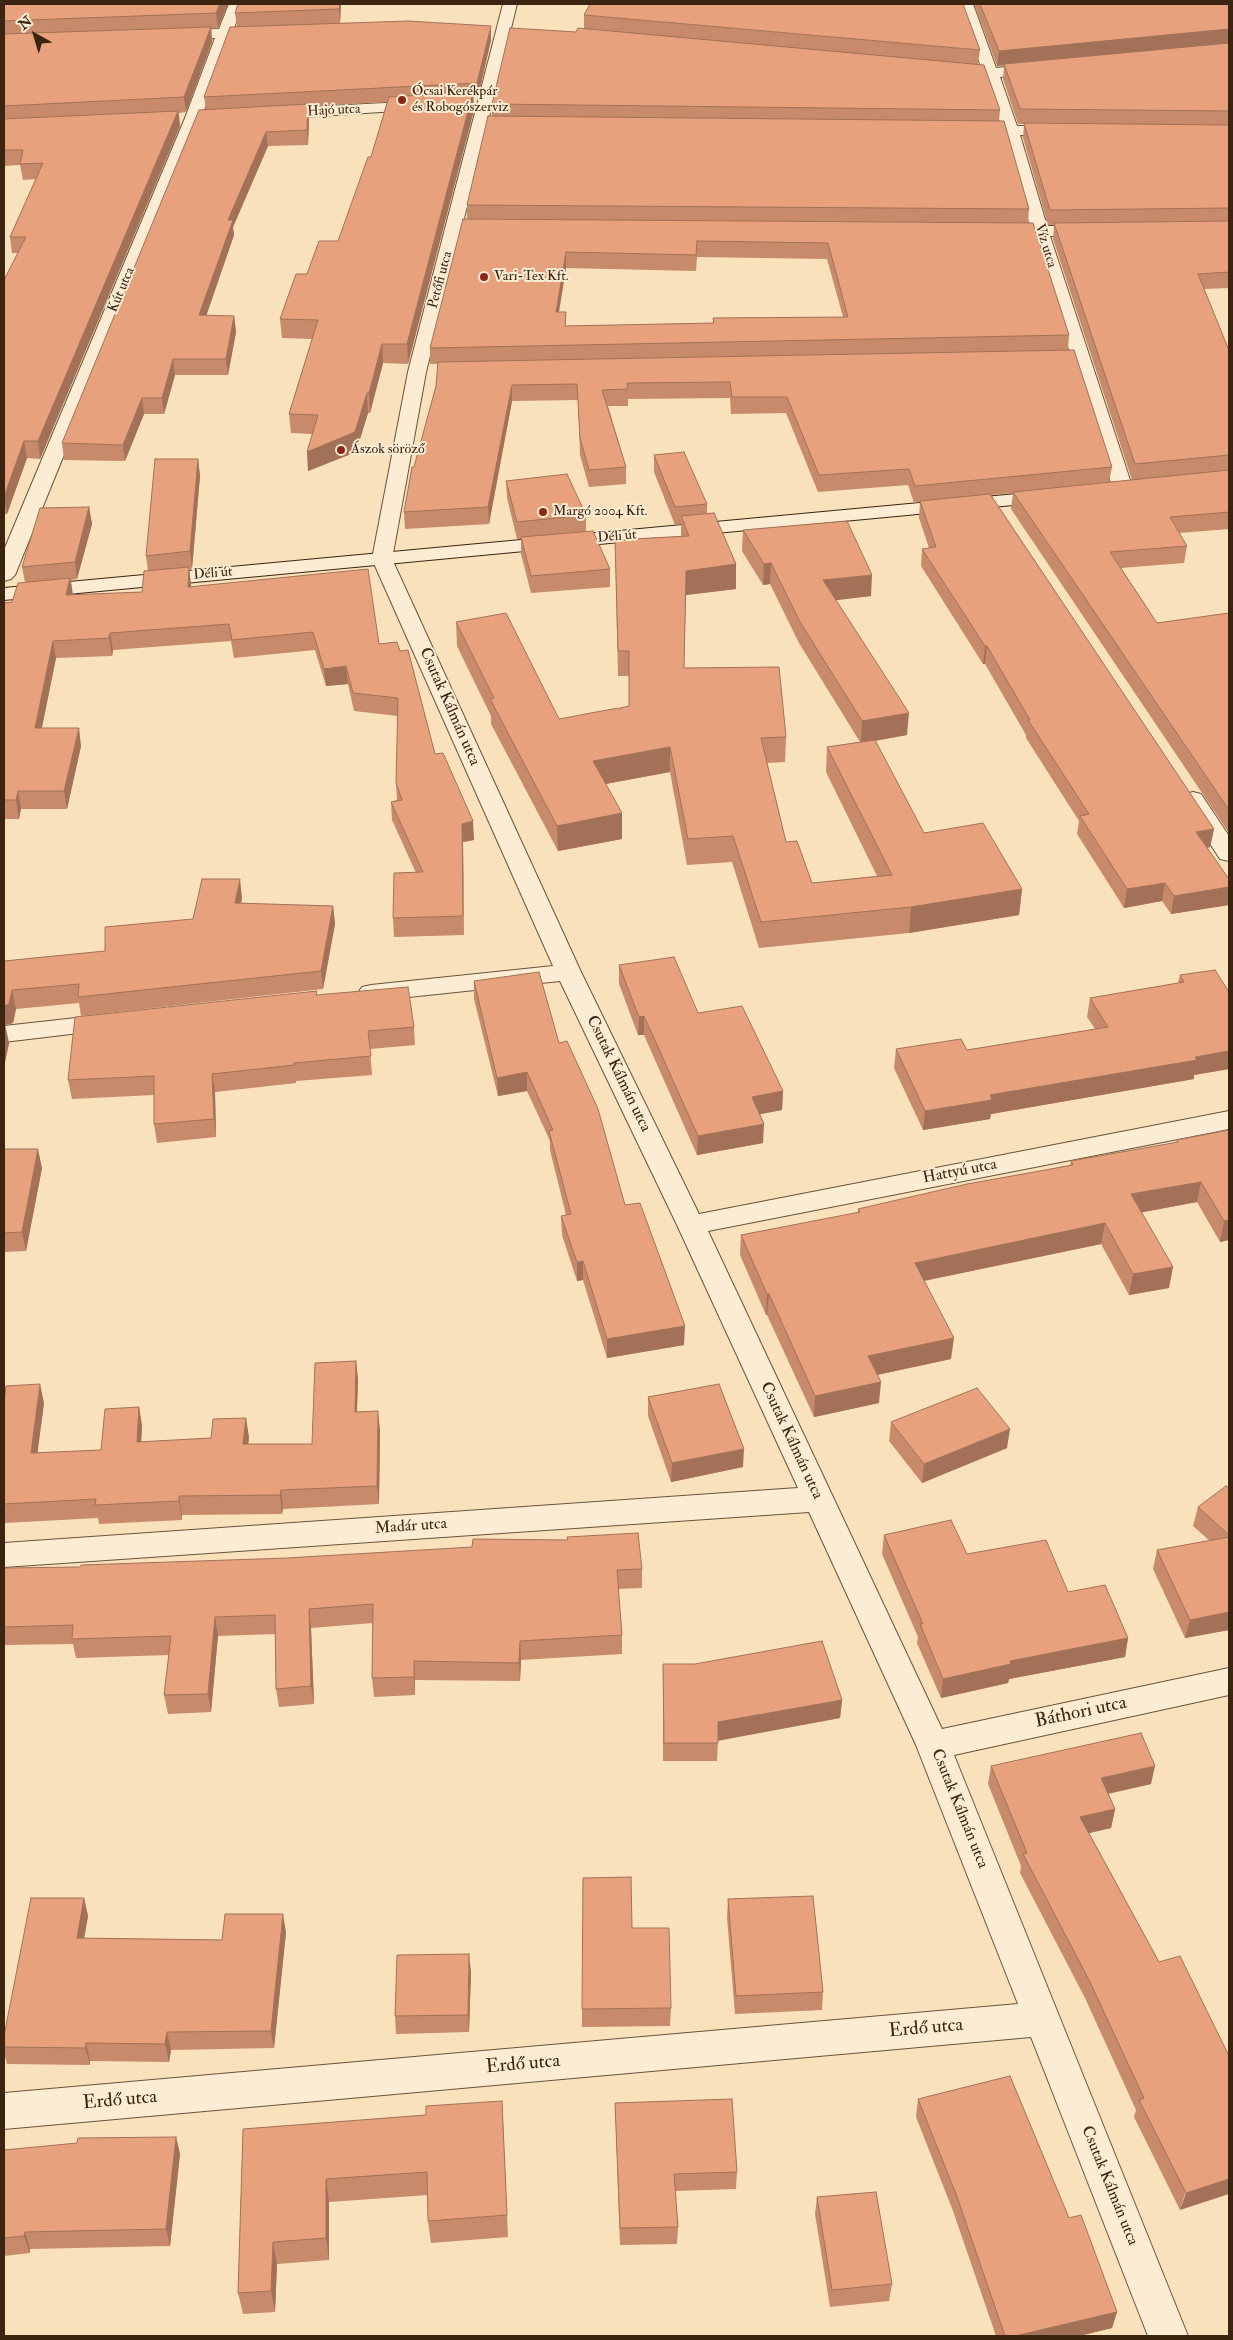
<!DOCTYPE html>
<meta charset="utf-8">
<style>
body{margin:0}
#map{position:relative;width:1233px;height:2340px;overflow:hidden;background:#f9e1bc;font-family:"IM FELL Double Pica",serif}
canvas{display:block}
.frame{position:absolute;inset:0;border:5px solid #3b2410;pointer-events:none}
.north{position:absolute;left:10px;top:10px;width:50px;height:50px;-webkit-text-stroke:4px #fbecd3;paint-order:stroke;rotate:321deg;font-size:14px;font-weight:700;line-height:20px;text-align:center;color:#3b2410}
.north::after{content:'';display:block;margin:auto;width:18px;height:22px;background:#3b2410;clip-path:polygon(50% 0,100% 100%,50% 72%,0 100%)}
</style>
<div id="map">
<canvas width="1233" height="2340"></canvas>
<div class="frame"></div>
<div class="north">N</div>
</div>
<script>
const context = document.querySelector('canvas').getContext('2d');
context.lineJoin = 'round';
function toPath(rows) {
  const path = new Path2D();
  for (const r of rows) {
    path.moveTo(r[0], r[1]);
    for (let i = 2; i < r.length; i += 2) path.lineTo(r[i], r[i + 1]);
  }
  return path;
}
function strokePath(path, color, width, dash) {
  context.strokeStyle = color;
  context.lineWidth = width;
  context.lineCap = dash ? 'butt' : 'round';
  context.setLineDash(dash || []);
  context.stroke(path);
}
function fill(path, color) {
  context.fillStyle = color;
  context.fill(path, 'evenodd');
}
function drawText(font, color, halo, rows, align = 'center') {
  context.font = font + ' "IM FELL Double Pica",serif';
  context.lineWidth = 4;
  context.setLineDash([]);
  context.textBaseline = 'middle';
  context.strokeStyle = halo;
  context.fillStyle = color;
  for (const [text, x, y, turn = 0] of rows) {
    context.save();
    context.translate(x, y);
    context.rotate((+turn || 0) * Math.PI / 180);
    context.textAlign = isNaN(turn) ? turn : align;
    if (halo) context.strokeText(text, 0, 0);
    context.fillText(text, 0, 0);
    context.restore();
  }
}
const street = toPath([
 [229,4,243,4,234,28,266,27,274,32,266,37,231,38,201,118,15,575,11,579,4,581,4,550,185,118,215,38,174,40,166,35,174,30,219,29,229,4],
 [503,4,517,4,426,372,392,559,581,972,699,1214,1229,1111,1229,1129,708,1231,942,1729,1229,1668,1229,1695,954,1755,1188,2336,1148,2336,1031,2037,4,2129,4,2093,1018,2004,916,1745,809,1512,4,1567,4,1543,798,1488,677,1225,560,981,371,1001,362,999,358,993,362,987,371,985,553,966,372,559,408,372,503,4],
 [959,4,973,4,996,68,1041,63,1047,65,1049,68,1047,71,1041,73,1000,77,1017,126,1060,126,1066,128,1068,131,1066,134,1060,136,1020,135,1047,226,1091,226,1097,227,1100,231,1097,235,1091,236,1050,236,1133,489,1130,493,1123,495,1116,493,1113,489,1073,364,1038,365,1031,363,1029,359,1031,355,1038,353,1070,353,1033,236,999,236,993,235,990,231,993,227,999,226,1030,226,1004,135,968,135,962,133,960,130,962,127,968,125,1001,125,984,77,949,74,943,72,941,69,943,66,949,64,981,67,959,4],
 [422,101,428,103,430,106,428,109,272,119,266,117,264,114,266,111,272,109,422,101],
 [1193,792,1201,794,1229,836,1229,861,1220,859,1181,799,1185,794,1193,792],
 [112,1014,121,1016,125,1022,121,1028,4,1042,4,1026,112,1014]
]);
const secondary = toPath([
 [1049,491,1056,493,1059,497,1056,501,4,600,4,588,1049,491]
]);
const wall = toPath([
 [4,4,228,4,218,28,211,28,212,42,186,112,179,113,180,126,40,459,27,458,7,514,4,514,4,280,18,253,12,253,10,237,36,179,23,180,20,165,4,166],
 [238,4,341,4,340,23,491,26,491,40,478,97,473,97,474,110,408,364,383,363,370,413,368,413,356,452,308,471,312,434,291,433,289,414,312,339,282,338,280,319,307,274,338,241,371,157,387,102,308,106,309,119,308,145,268,146,233,227,234,235,206,316,234,316,236,332,228,375,175,375,164,414,144,414,125,461,64,460,62,443,206,110,204,97,237,27,235,13],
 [974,4,1229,4,1229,288,1204,289,1228,348,1229,348,1229,529,1179,533,1187,546,1184,563,1121,568,1157,623,1229,613,1229,833,1011,509,1013,493,991,495,1214,829,1210,847,1207,848,1229,879,1229,905,1171,914,1162,901,1124,908,1077,834,1079,821,1026,738,1026,735,985,664,983,664,921,566,922,549,929,548,919,518,920,502,914,503,908,485,818,492,786,413,731,414,730,398,628,399,628,406,608,406,626,467,626,484,589,487,580,455,578,400,512,401,489,524,405,529,404,512,436,386,438,364,430,364,430,348,467,219,467,205,492,116,492,104,576,32,584,29,584,15,980,50,978,64,1000,110,999,121,1029,209,1028,223,1069,335,1068,350,1112,467,1109,482,1132,480,1053,239,1054,225,1048,225,1023,138,1024,124,1018,124,1003,79,1004,65,997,66],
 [697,257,827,259,843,317,713,318,713,323,566,326,559,312,566,268,696,271],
 [654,455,707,504,707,513,736,564,736,589,686,595,684,668,786,737,785,762,767,763,786,842,812,883,877,876,826,772,827,747,860,742,799,643,770,584,763,585,742,551,743,530,871,596,835,600,907,735,875,741,924,833,1022,889,1019,915,909,933,759,948,732,862,687,865,670,772,606,784,622,839,558,851,491,724,491,716,457,646,456,622,559,719,620,710,629,706,629,676,618,676,615,540,681,536,681,524,675,525,654,472],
 [198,459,200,476,192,569,189,569,191,586,379,644,435,754,474,840,463,842,464,935,394,937,393,918,416,873,392,820,391,802,397,800,396,783,398,716,354,711,348,684,326,686,315,650,234,658,231,641,113,650,112,656,56,658,42,728,81,746,67,809,21,809,19,819,4,819,4,603,12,602,25,582,22,567,89,507,92,524,77,579,71,580,73,595,142,592,148,571,146,556],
 [506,481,586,515,586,531,610,569,610,587,531,593,521,554,521,539,517,539,507,498],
 [242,898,241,904,333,906,335,924,323,989,81,1016,79,1003,16,1009,13,1023,5,1025,9,1043,4,1067,4,961,105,951,193,919],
 [619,965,698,1013,783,1091,782,1110,760,1114,763,1143,697,1155,644,1035,638,1035,619,984],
 [1180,975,1229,992,1229,1069,1194,1075,1194,1079,991,1114,990,1119,923,1130,894,1068,896,1049,967,1050,1095,1029,1087,1017,1090,998,1178,983],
 [474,981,559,1043,625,1205,684,1345,607,1358,583,1280,577,1281,562,1235,561,1216,566,1215,550,1150,550,1141,527,1091,498,1096,474,999],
 [318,995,414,1027,415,1045,370,1049,372,1075,296,1081,296,1083,215,1092,216,1137,157,1143,154,1124,154,1095,72,1099,68,1080],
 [1229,1130,1229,1240,1220,1242,1197,1202,1142,1212,1169,1288,1129,1295,1101,1244,924,1281,951,1359,877,1375,879,1403,814,1417,767,1315,766,1315,740,1255,741,1235,858,1213,858,1209,1070,1165,1071,1161,1176,1143,1177,1140],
 [4,1149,42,1168,26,1251,4,1252],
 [356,1361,358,1380,357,1412,380,1430,379,1504,283,1509,282,1514,182,1515,182,1520,99,1524,98,1518,4,1523,4,1403,44,1403,37,1453,101,1450,139,1407,142,1426,141,1442,249,1437,248,1444,312,1444],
 [648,1397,743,1467,671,1482,648,1416],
 [891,1422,1007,1448,922,1483,889,1441],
 [1229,1488,1229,1630,1185,1638,1153,1569,1157,1550,1210,1541,1193,1526,1198,1507],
 [884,1535,967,1554,1068,1592,1128,1638,1125,1657,1009,1679,1008,1683,941,1698,917,1643,918,1637,882,1554],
 [4,1568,642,1569,642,1588,618,1589,622,1635,622,1654,521,1660,520,1681,415,1680,415,1695,374,1697,372,1678,373,1623,311,1628,314,1704,279,1707,276,1689,275,1634,218,1636,211,1712,168,1714,164,1695,169,1655,76,1658,73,1644,4,1645],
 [663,1664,842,1700,840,1718,718,1740,717,1761,663,1761],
 [991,1766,1151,1784,1108,1794,1115,1809,1111,1828,1089,1833,1159,1962,1229,2056,1180,2210,1134,2117,1136,2110,1085,1998,1020,1873,1021,1866,988,1784],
 [84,1898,88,1916,84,1938,222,1940,286,1932,274,2048,171,2050,169,2062,90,2061,90,2065,7,2064,4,2053,4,2036],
 [728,1899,823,1992,822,2010,735,2014,727,1918],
 [471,1972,469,2032,396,2034,395,2016],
 [671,2008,670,2026,582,2027,582,2009],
 [918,2099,1117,2312,1112,2328,1079,2336,996,2336,953,2211,916,2117],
 [502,2101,508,2237,431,2243,428,2221,428,2195,329,2202,329,2260,277,2264,275,2312,243,2314,238,2293,243,2129,426,2115],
 [615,2103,737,2172,736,2189,675,2191,678,2227,677,2244,620,2245],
 [176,2137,180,2154,170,2246,30,2249,30,2253,4,2256,4,2150],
 [817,2197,892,2284,889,2301,830,2307,815,2214]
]);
const shadedWall = toPath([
 [220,4,228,4,218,28,216,13],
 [340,4,341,4,340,24,339,9],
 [491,26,491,40,478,97,477,83],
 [211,27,212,42,186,112,184,97],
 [1229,29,1229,44,997,66,999,51],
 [473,92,474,110,408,364,407,344],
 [308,104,309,119,308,145,307,130],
 [178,111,180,126,40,459,38,441],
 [266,132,268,146,233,227,234,235,201,331,199,315,228,220],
 [566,252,566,268,556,328,556,312],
 [234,316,236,332,228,375,226,359],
 [382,344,383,363,370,413,369,393],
 [173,359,175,375,164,414,162,398],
 [512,385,512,401,489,524,488,507],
 [367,393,368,413,356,452,308,471,307,452],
 [142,398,144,414,125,461,123,445],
 [24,441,27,458,7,514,4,497],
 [198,459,200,476,192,569,190,551],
 [89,507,92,524,77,579,75,562],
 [771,563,770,584,763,585,764,564],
 [736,564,736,589,686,595,686,571],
 [189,567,191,585,190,604,188,587],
 [872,575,871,596,821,602,823,580],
 [70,578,73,596,66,595],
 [110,633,113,650,112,656,109,638],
 [53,641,56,658,38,746,35,728],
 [985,646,987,646,985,664,983,664],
 [346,666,348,684,326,686,324,669],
 [909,713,907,735,861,743,862,721],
 [79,728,81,746,67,809,64,791],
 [670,747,670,772,594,786,593,761],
 [18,791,21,809,19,819,16,800],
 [622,813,622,839,558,851,557,826],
 [473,821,474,840,463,842,464,935,462,824],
 [1214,829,1210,847,1193,850,1196,832],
 [240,879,242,898,237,922,235,903],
 [1165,883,1162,901,1124,908,1127,889],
 [1229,887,1229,905,1171,914,1174,896],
 [1022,889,1019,915,909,933,911,907],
 [333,906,335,924,323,989,321,971],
 [12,990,16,1009,13,1023,5,1025,9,1043,4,1067,4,1006],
 [644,1016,644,1035,638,1035,639,1017],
 [1229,1051,1229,1069,1194,1075,1194,1079,991,1114,990,1119,923,1130,925,1111,990,1095],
 [527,1072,527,1091,498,1096,497,1078],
 [212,1074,215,1092,216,1137,214,1119],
 [783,1091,782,1110,751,1116,752,1097],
 [764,1124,763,1143,697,1155,698,1136],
 [38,1149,42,1168,26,1251,22,1232],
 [1201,1182,1197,1202,1128,1215,1131,1194],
 [1229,1220,1229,1240,1220,1242,1224,1221],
 [1105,1223,1101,1244,913,1283,915,1263],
 [583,1261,583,1280,577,1281,577,1262],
 [1173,1267,1169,1288,1129,1295,1133,1274],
 [767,1294,769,1294,767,1315,766,1315],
 [685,1326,684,1345,607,1358,607,1339],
 [954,1338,951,1359,867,1377,868,1356],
 [356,1361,358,1380,356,1431,355,1412],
 [881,1382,879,1403,814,1417,815,1396],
 [40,1384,44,1403,35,1472,31,1453],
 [139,1407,142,1426,140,1461,137,1442],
 [378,1411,380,1430,379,1504,377,1486],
 [246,1418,249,1437,246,1463,243,1444],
 [1010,1429,1007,1448,922,1483,924,1464],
 [744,1449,743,1467,671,1482,672,1463],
 [281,1490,283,1509,282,1514,280,1495],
 [179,1496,182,1515,182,1520,179,1501],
 [309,1609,311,1628,314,1704,311,1686],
 [1229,1612,1229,1630,1185,1638,1190,1620],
 [215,1617,218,1636,211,1712,208,1694],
 [1128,1638,1125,1657,1009,1679,1008,1683,941,1698,943,1679,1010,1661],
 [520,1641,521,1660,520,1681,519,1663],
 [414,1661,415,1680,415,1695,414,1677],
 [842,1700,840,1718,717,1741,718,1722],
 [1155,1766,1151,1784,1097,1796,1101,1778],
 [1115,1809,1111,1828,1076,1836,1080,1817],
 [84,1898,88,1916,81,1956,77,1938],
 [283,1914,286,1932,274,2048,271,2031],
 [469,1954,471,1972,469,2032,468,2015],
 [167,2032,171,2050,169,2062,165,2044],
 [86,2043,90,2061,90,2065,85,2048],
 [176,2137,180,2154,170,2246,166,2229],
 [326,2179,329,2202,329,2260,326,2238],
 [1229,2179,1229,2194,1180,2210,1186,2193],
 [25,2232,30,2249,30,2253,24,2236],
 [273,2242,277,2264,275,2312,271,2291],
 [1117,2312,1112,2328,1079,2336,1015,2336]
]);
const building = toPath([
 [4,4,220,4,216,13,4,21,4,4],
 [238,4,340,4,339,9,235,13,238,4],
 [590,4,963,4,980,50,584,15,590,4],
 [980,4,1229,4,1229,29,999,51,980,4],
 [408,21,491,26,477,83,204,97,230,27,408,21],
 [211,27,184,97,4,106,4,34,211,27],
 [510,28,576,32,578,28,984,65,1000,110,492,104,510,28],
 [1229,43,1229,111,1020,109,1004,64,1229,43],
 [473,92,407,344,382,344,369,393,367,393,355,432,307,452,318,415,289,414,318,320,280,319,296,274,307,274,319,241,338,241,368,157,371,157,389,97,473,92],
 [308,104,307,130,266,132,228,220,233,220,199,315,234,316,226,359,173,359,162,398,142,398,123,445,62,443,199,110,308,104],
 [178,111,38,441,24,441,4,497,4,280,26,237,10,237,43,163,20,164,23,150,4,150,4,119,178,111],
 [488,116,1004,121,1029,209,467,205,488,116],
 [1024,123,1229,125,1229,208,1050,210,1024,123],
 [463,219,1033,223,1069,335,430,348,463,219],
 [697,241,828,243,848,317,713,318,714,323,565,326,566,312,556,312,566,252,696,255,697,241],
 [1229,221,1229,272,1198,274,1228,348,1229,348,1229,455,1135,464,1054,223,1229,221],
 [1074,350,1112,467,915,486,909,469,819,475,787,397,732,397,730,382,627,383,628,389,602,390,626,467,589,470,580,438,577,384,512,385,488,507,404,512,412,467,414,467,436,386,438,362,1074,350],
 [684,452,707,504,675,507,654,455,684,452],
 [155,459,198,459,190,551,146,556,155,459],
 [1229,470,1229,512,1170,517,1187,546,1110,552,1157,623,1229,613,1229,810,1013,492,1229,470],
 [567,474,586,515,517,522,506,481,567,474],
 [990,494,1214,829,1196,832,1229,879,1229,887,1174,896,1165,883,1127,889,1080,816,1089,814,1028,720,1030,720,987,646,985,646,922,549,936,547,920,501,990,494],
 [89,507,75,562,22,567,40,508,89,507],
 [714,513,736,564,686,571,684,668,779,667,786,737,761,738,786,842,797,841,812,883,892,875,827,747,875,740,924,833,983,823,1022,889,911,907,761,922,733,836,688,839,670,747,593,761,622,813,557,826,490,699,494,698,456,622,506,613,559,719,618,708,620,710,620,708,629,706,629,651,618,651,615,540,689,536,681,516,714,513],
 [847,521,872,575,823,580,909,713,862,721,800,622,771,563,764,564,743,530,847,521],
 [593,531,610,569,531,576,521,537,593,531],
 [189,567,188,587,368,569,379,644,397,642,400,651,408,650,435,754,443,753,473,821,462,824,463,916,393,918,394,873,423,872,391,802,402,800,396,783,398,698,353,693,346,666,324,669,313,632,232,640,229,624,110,633,109,638,53,641,35,728,79,728,64,791,18,791,16,800,4,800,4,603,12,602,18,583,70,578,66,595,142,592,144,571,189,567],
 [202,879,240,879,235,903,333,906,321,971,78,997,79,984,12,990,9,1004,4,1006,4,961,105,951,105,927,193,919,202,879],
 [674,957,698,1013,742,1006,783,1091,752,1097,764,1124,698,1136,644,1016,639,1017,619,965,674,957],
 [1215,970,1229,992,1229,1051,1195,1057,1197,1060,990,1095,992,1100,925,1111,896,1049,961,1039,967,1050,1108,1027,1090,998,1184,982,1180,975,1215,970],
 [539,972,559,1043,567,1041,598,1109,625,1205,640,1203,685,1326,607,1339,583,1261,577,1262,561,1216,571,1214,549,1131,553,1130,527,1072,497,1078,474,981,539,972],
 [408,987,414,1027,368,1031,371,1056,294,1063,294,1065,212,1074,214,1119,154,1124,154,1076,68,1080,75,1017,317,991,316,995,408,987],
 [1229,1130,1229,1220,1224,1221,1201,1182,1131,1194,1173,1267,1133,1274,1105,1223,915,1263,954,1338,868,1356,881,1382,815,1396,769,1294,767,1294,741,1235,860,1212,858,1209,967,1184,1073,1165,1071,1161,1178,1142,1177,1140,1229,1130],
 [4,1149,38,1149,22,1232,4,1233,4,1149],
 [356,1361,355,1412,378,1411,377,1486,281,1490,280,1495,179,1496,179,1501,95,1505,96,1499,4,1504,4,1403,6,1386,40,1384,31,1453,101,1450,105,1409,139,1407,137,1442,211,1438,213,1419,246,1418,243,1444,312,1444,315,1363,356,1361],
 [719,1384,744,1449,672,1463,648,1397,719,1384],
 [977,1388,1010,1429,924,1464,891,1422,977,1388],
 [1226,1486,1229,1488,1229,1535,1198,1507,1226,1486],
 [951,1520,967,1554,1046,1540,1068,1592,1105,1585,1128,1638,1010,1661,1011,1664,943,1679,920,1624,923,1624,884,1535,951,1520],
 [638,1533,642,1569,617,1570,622,1635,520,1641,519,1663,414,1661,414,1677,372,1678,373,1604,309,1609,311,1686,276,1689,275,1615,215,1617,208,1694,164,1695,171,1636,72,1639,73,1625,4,1627,4,1568,80,1567,81,1565,287,1558,472,1547,473,1539,568,1540,567,1537,638,1533],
 [1229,1537,1229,1612,1190,1620,1157,1550,1229,1537],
 [822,1641,842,1700,718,1722,718,1743,664,1743,663,1664,695,1664,822,1641],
 [1141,1733,1155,1766,1101,1778,1115,1809,1080,1817,1159,1962,1180,1956,1229,2056,1229,2179,1186,2193,1139,2100,1144,2098,1089,1980,1023,1854,1027,1853,991,1766,1141,1733],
 [631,1877,632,1928,669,1928,671,2008,582,2009,583,1878,631,1877],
 [813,1896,823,1992,736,1996,728,1899,813,1896],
 [31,1898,84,1898,77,1938,222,1940,225,1914,283,1914,271,2031,167,2032,165,2044,86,2043,85,2048,4,2047,4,2036,31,1898],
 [469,1954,468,2015,395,2016,397,1955,469,1954],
 [1010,2076,1069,2218,1081,2215,1117,2312,1015,2336,1005,2336,956,2194,918,2099,1010,2076],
 [732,2099,737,2172,674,2174,678,2227,620,2228,615,2103,732,2099],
 [502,2101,507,2215,428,2221,427,2172,326,2179,326,2238,273,2242,271,2291,238,2293,243,2129,426,2115,426,2106,502,2101],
 [176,2137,166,2229,25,2232,24,2236,4,2238,4,2150,77,2143,78,2138,176,2137],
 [876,2192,892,2284,832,2290,817,2197,876,2192]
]);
const markers = [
 [402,100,5,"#8f2418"],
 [484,277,5,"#8f2418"],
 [341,450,5,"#8f2418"],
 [543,512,5,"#8f2418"]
];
const farPoinames = [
 ["Ócsai Kerékpár",412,92],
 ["és Robogószerviz",412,108],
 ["Vari-Tex Kft.",494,277],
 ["Ászok söröző",351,450],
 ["Margó 2004 Kft.",553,512]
];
const farStreetnames = [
 ["Hajó utca",334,111,-3],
 ["Víz utca",1045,246,73],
 ["Petőfi utca",441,280,-75],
 ["Kút utca",122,290,-67],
 ["Déli út",617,537,-5],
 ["Déli út",213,574,-5]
];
const streetNames = [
 ["Csutak Kálmán utca",449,707,66],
 ["Csutak Kálmán utca",618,1074,64],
 ["Hattyú utca",960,1172,-11],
 ["Csutak Kálmán utca",791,1441,65],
 ["Madár utca",411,1527,-4],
 ["Csutak Kálmán utca",959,1809,68],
 ["Csutak Kálmán utca",1109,2186,68]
];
const nearStreetnames = [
 ["Báthori utca",1081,1713,-12],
 ["Erdő utca",926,2029,-5],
 ["Erdő utca",523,2065,-5],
 ["Erdő utca",120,2101,-5]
];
strokePath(street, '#6a533b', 2);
strokePath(secondary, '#3b2410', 2);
fill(street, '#fbecd3');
fill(secondary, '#fbecd3');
fill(wall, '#c78b6c');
fill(shadedWall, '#a27158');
fill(building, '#e7a27d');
strokePath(building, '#a27158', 1);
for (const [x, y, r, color] of markers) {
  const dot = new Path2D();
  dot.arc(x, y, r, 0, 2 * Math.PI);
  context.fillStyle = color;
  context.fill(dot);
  strokePath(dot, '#fbecd3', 2);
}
drawText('14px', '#3b2410', '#fbecd3', farPoinames, 'left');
drawText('14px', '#3b2410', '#fbecd3', farStreetnames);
drawText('16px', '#3b2410', '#fbecd3', streetNames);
drawText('19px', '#3b2410', '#fbecd3', nearStreetnames);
</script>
